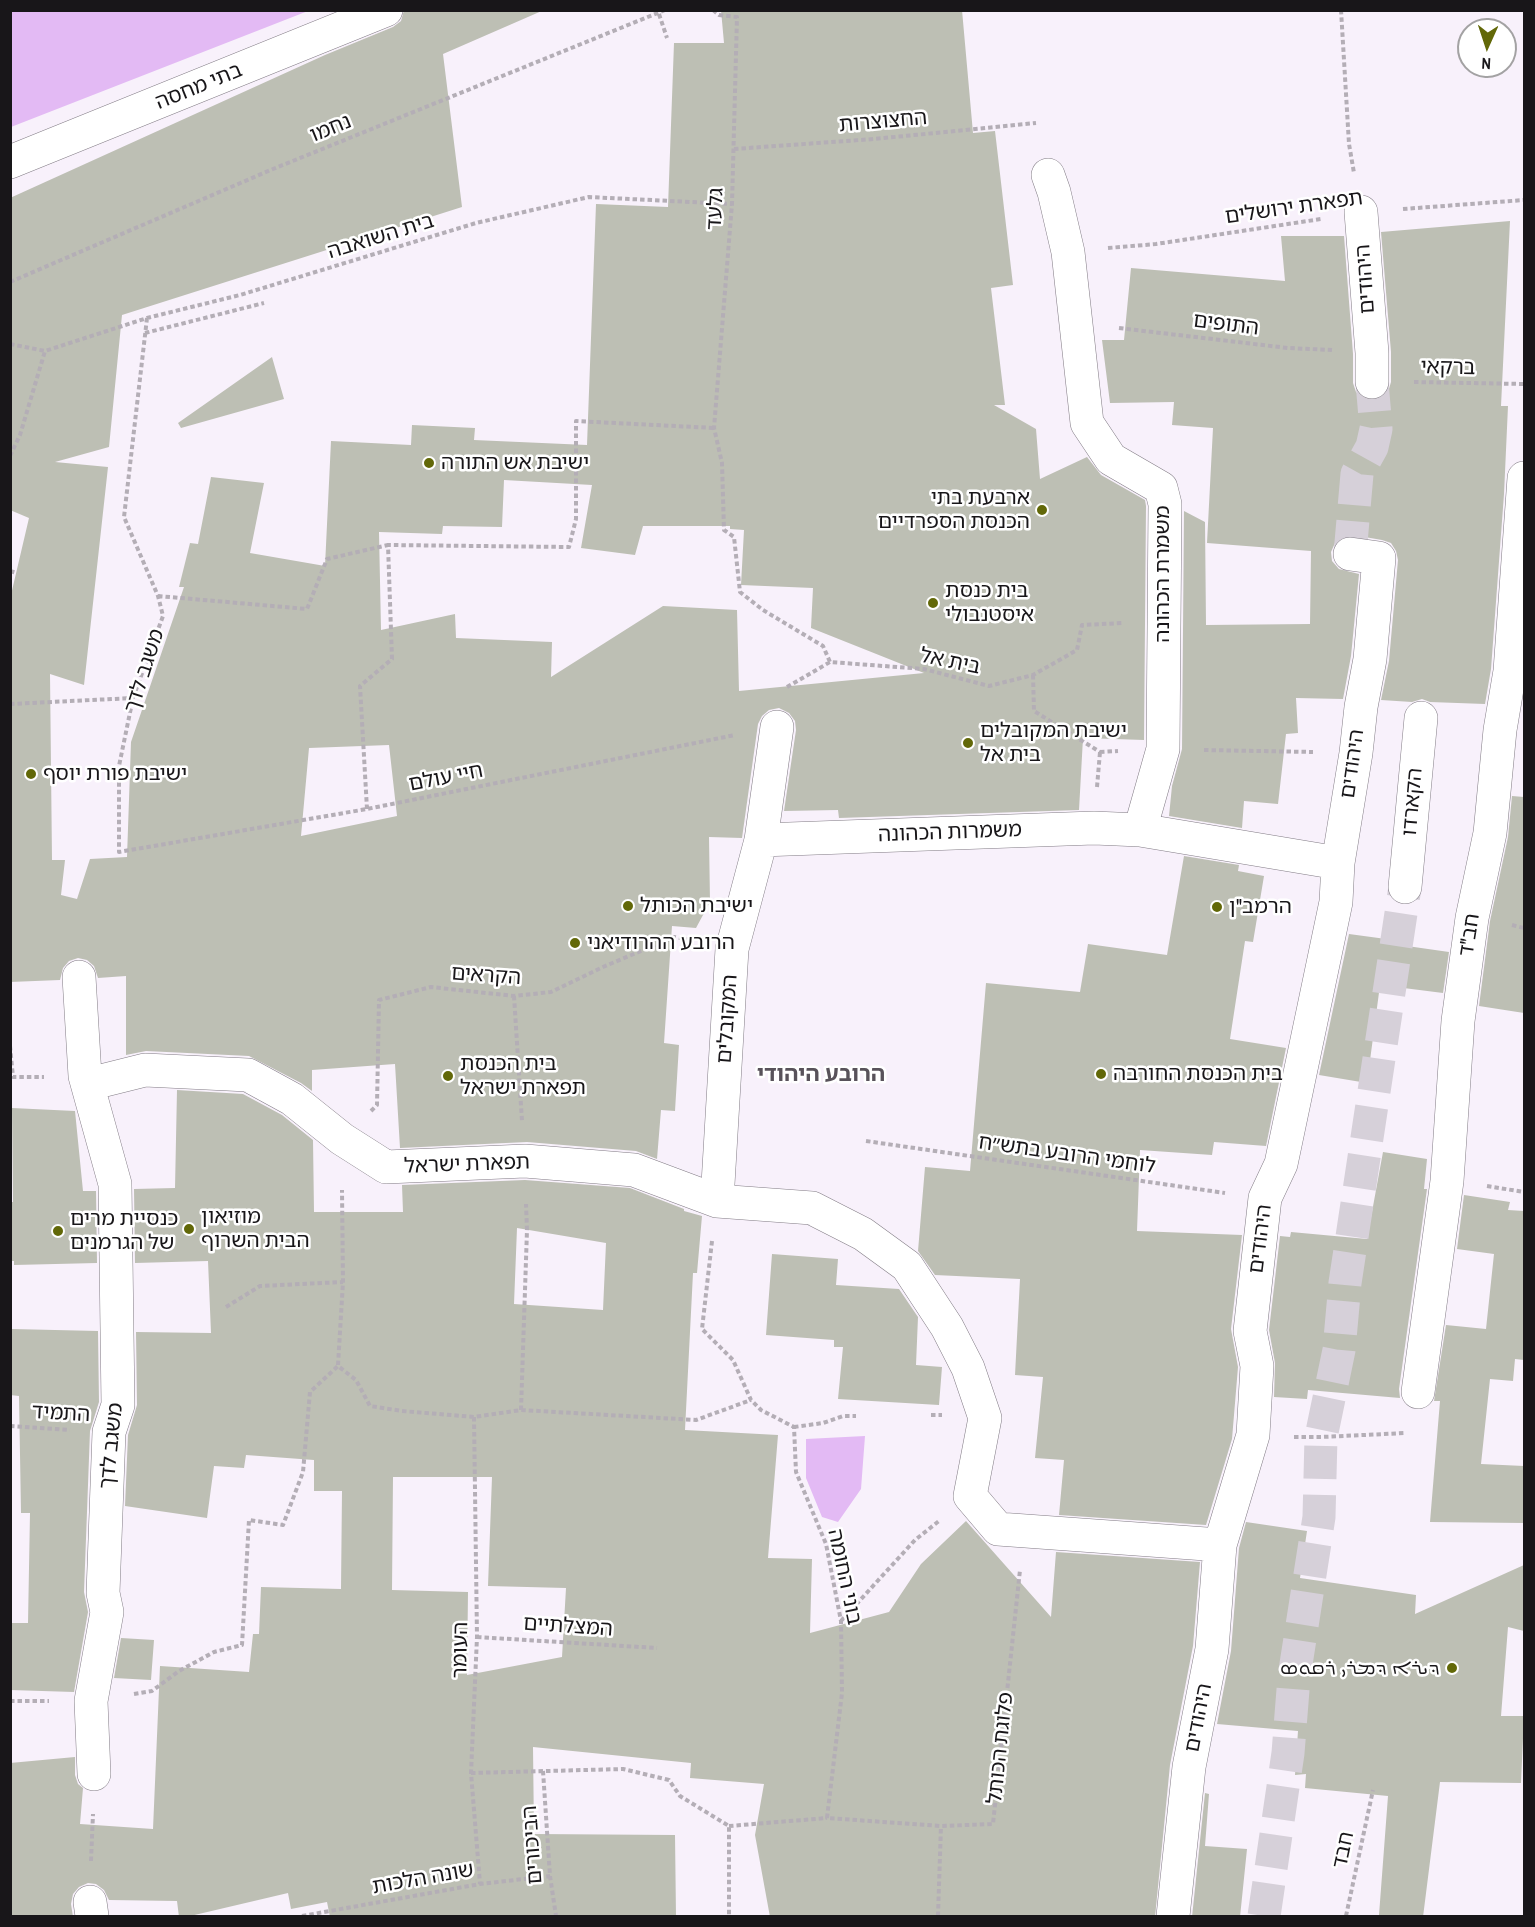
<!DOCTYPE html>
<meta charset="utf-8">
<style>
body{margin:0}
#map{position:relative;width:1535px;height:1927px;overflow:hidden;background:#f8f1fb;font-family:"Archivo Narrow",sans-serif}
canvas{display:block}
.frame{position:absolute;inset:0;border:12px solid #181619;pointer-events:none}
.north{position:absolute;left:1457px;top:18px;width:60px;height:60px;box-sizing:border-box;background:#fff;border:2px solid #a3a2a3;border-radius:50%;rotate:183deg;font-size:16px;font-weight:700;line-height:24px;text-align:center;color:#181619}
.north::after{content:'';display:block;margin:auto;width:21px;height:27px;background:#626808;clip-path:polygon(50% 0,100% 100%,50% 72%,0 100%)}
</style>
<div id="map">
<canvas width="1535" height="1927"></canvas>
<div class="frame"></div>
<div class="north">N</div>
</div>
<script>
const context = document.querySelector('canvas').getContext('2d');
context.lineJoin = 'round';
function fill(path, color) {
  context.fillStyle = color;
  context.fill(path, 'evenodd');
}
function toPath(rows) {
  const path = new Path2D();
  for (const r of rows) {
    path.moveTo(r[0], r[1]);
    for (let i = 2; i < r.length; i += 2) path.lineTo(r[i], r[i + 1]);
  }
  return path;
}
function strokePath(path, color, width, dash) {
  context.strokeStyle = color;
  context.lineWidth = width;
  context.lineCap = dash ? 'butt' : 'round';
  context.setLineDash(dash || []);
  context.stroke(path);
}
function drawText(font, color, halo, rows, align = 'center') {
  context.font = font + ' "Archivo Narrow","Noto Sans Hebrew","Noto Sans Syriac",sans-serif';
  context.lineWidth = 5;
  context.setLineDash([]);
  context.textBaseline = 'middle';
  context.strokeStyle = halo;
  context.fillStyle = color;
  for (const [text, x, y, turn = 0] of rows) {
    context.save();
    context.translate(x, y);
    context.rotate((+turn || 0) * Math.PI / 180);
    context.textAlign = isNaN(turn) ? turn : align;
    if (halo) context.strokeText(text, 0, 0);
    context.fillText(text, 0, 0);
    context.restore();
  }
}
const green = toPath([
 [11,10,308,10,308,11,11,127],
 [865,1436,861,1489,838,1522,822,1517,806,1478,806,1439]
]);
const building = toPath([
 [404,10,544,10,443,54,462,207,122,315,109,447,55,462,108,467,84,685,50,674,52,860,65,860,61,895,77,899,90,859,127,857,131,742,184,587,179,587,190,543,198,544,211,477,264,483,250,553,325,566,331,441,411,445,412,425,475,428,474,440,587,445,596,204,668,207,674,43,724,43,721,10,962,10,973,133,995,131,1013,285,991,288,1005,405,994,405,1036,429,1040,479,1087,457,1101,475,1145,500,1146,506,1144,740,1083,738,1079,810,839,818,838,810,784,811,796,730,795,721,789,713,779,708,769,710,762,716,758,724,742,838,709,837,710,902,696,928,672,926,664,1043,679,1045,675,1111,661,1110,657,1159,636,1151,527,1142,400,1148,395,1064,312,1070,312,1091,301,1083,249,1056,146,1051,126,1055,126,976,98,978,94,966,87,960,78,958,69,961,63,968,60,980,10,982,10,599,29,518,10,510,10,198,325,55,393,27,401,21],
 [504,480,592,485,581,548,635,555,643,526,730,526,730,529,744,530,741,585,813,588,811,628,924,673,739,691,737,610,663,606,551,677,552,642,456,638,455,614,381,630,379,532,442,534,443,526,502,527],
 [389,745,397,816,301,836,309,748],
 [1510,221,1501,406,1508,406,1504,494,1491,669,1485,704,1430,702,1422,699,1412,702,1381,700,1389,661,1398,560,1396,551,1391,543,1382,540,1353,535,1344,536,1335,543,1331,552,1332,561,1339,569,1359,574,1351,656,1343,699,1296,698,1298,733,1286,734,1278,804,1244,801,1242,828,1169,816,1172,786,1182,749,1184,511,1205,522,1206,625,1310,624,1311,551,1207,543,1213,428,1172,425,1174,402,1110,403,1102,340,1124,340,1131,268,1285,281,1281,236,1344,236,1353,354,1353,383,1356,392,1362,398,1373,401,1382,398,1388,392,1391,382,1391,352,1381,232],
 [272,357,284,399,181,428,178,423],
 [1512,796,1524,797,1524,1013,1479,1006,1490,921,1508,837],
 [1184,856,1239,865,1238,871,1264,876,1253,942,1245,941,1230,1039,1286,1048,1266,1146,1214,1142,1212,1155,1140,1150,1137,1231,1242,1235,1231,1329,1238,1367,1232,1439,1206,1525,1059,1515,1064,1460,1035,1458,1043,1377,1015,1375,1020,1279,935,1275,918,1251,925,1167,970,1171,986,983,1080,992,1088,944,1167,955],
 [1349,934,1386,939,1386,943,1449,952,1443,993,1380,985,1367,1083,1319,1075],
 [177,1090,243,1094,282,1115,313,1140,314,1212,403,1212,402,1185,525,1180,630,1188,684,1209,684,1211,702,1216,697,1273,693,1273,685,1430,778,1435,768,1558,812,1559,810,1633,889,1612,921,1564,966,1521,1051,1617,1056,1552,1200,1562,1193,1646,1170,1765,1155,1917,770,1917,755,1835,764,1784,690,1778,691,1763,533,1747,534,1834,675,1835,676,1917,330,1917,327,1902,291,1909,288,1893,186,1917,179,1917,177,1901,109,1900,104,1890,96,1884,88,1883,79,1887,73,1894,71,1904,73,1917,10,1917,10,1763,75,1757,75,1775,78,1784,83,1788,80,1824,153,1829,160,1666,249,1672,253,1634,259,1634,261,1587,341,1589,342,1491,314,1491,314,1460,246,1455,244,1468,214,1466,207,1518,125,1506,128,1435,137,1405,136,1332,211,1333,208,1261,135,1263,134,1189,175,1188],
 [517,1228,606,1243,603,1310,514,1304],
 [393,1477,492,1477,488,1586,566,1588,562,1657,467,1675,468,1592,392,1590],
 [12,1108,75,1111,83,1191,96,1191,97,1263,14,1265,14,1261,10,1261,10,1202,13,1202],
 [1383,1152,1427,1159,1424,1189,1427,1189,1399,1389,1400,1398,1308,1390,1307,1399,1274,1397,1275,1363,1269,1330,1280,1236,1290,1237,1291,1232,1367,1239],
 [1464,1195,1510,1202,1508,1210,1524,1211,1524,1360,1515,1359,1513,1381,1490,1379,1481,1464,1524,1466,1524,1523,1430,1522,1440,1401,1434,1401,1446,1325,1486,1329,1494,1254,1457,1249],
 [772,1254,838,1259,836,1285,899,1289,918,1317,916,1365,942,1367,939,1405,838,1399,843,1347,834,1347,834,1340,766,1335],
 [12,1329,98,1331,99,1402,90,1431,84,1592,88,1612,74,1692,10,1690,10,1623,28,1623,30,1513,21,1513,19,1396,10,1395],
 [1246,1522,1307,1531,1300,1578,1416,1595,1415,1614,1524,1565,1524,1631,1508,1627,1501,1716,1524,1716,1521,1783,1440,1782,1423,1917,1379,1915,1388,1796,1305,1788,1306,1774,1295,1775,1298,1731,1217,1724,1231,1651,1239,1548],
 [121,1638,154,1640,151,1680,114,1678],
 [1205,1793,1209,1794,1205,1846,1247,1849,1240,1917,1192,1917]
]);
const minorTunnel = toPath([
 [1350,554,1357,474,1372,447,1376,429,1372,382],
 [1264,1916,1288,1753,1294,1677,1319,1517,1321,1437,1339,1350,1345,1283,1405,887]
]);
const path = toPath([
 [713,10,719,15,737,17,732,204,714,428,722,463,724,530,734,537,740,592,763,610,823,646,830,662],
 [1341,10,1349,144,1354,173],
 [659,14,667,38],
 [734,149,874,139,1036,123],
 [1403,209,1524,200],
 [1108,248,1156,244,1321,219],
 [10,282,273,169,665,10],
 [147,318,124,517,158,596,163,616,133,698,119,766,119,852,367,809,735,735],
 [1119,328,1288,348,1332,350],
 [145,333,264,303],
 [10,344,45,351,147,318,240,295,476,223,589,197,732,204],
 [1414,382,1524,384],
 [10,456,20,435,45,351],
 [10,571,17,573],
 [158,596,307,609,327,559,388,545],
 [1033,675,1034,711,1100,752],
 [787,687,830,662,924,669,989,686,1033,675,1077,650,1082,625,1123,623],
 [10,704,133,698],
 [1204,750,1313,752],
 [1100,752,1118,751],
 [1097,787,1100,752],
 [367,809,360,686,392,659,388,545,569,547,576,519,576,421,714,428],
 [1512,925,1524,928],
 [514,996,522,1121],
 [10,1046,13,1077,44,1077],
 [371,1111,377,1105,379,1000,431,987,514,996,551,992,603,967,674,937,691,940],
 [866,1141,1225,1193],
 [1487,1186,1524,1192],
 [712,1241,702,1329,733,1360,751,1400,761,1410,794,1427,796,1472,826,1544,841,1621,842,1693,827,1818,941,1826,993,1824,1020,1570],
 [226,1307,260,1286,343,1282],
 [338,1365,343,1282,342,1190],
 [521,1410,527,1230,526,1204],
 [931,1415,942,1415],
 [474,1417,477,1637,471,1773,480,1884],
 [10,1426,70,1430],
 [794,1427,823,1423,843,1416,856,1416],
 [1294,1437,1321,1437,1406,1433],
 [841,1621,915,1540,939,1521],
 [477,1637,657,1648],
 [134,1694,152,1691,179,1671,214,1652,242,1645,249,1520,283,1525,303,1472,310,1392,338,1366,356,1380,370,1406,402,1411,474,1417,521,1410,696,1420,751,1400],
 [10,1701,49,1701],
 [543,1771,550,1876,556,1916],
 [471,1773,623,1769,669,1780,680,1796,729,1826,729,1916],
 [729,1826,827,1818],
 [91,1861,93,1814],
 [302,1916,480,1884,550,1876],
 [938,1916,941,1826],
 [1346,1916,1373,1790]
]);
const minor = toPath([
 [10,162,386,10],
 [1048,175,1054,192,1068,252,1087,423,1111,459,1161,488,1165,504,1163,749,1140,830],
 [1361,212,1372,353,1372,382],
 [761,840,1094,828,1140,830,1338,863],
 [1405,887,1421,718],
 [79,977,85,1076,115,1184,118,1405,109,1432,103,1593,107,1612,91,1701,94,1774],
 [89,1084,145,1070,248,1075,292,1099,342,1139,386,1167,525,1161,634,1170,717,1201,812,1208,863,1234,907,1266,947,1327,968,1368,985,1418,970,1496,998,1529,1220,1545],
 [717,1201,732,949,761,840,777,727],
 [1418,1392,1447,1181,1458,1021,1472,918,1490,833,1500,730,1510,671,1524,478],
 [90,1902,92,1916],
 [1173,1916,1189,1767,1212,1649,1220,1545,1253,1435,1257,1366,1250,1331,1265,1198,1281,1164,1336,902,1338,863,1356,753,1361,707,1370,659,1379,558,1350,554]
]);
const markers = [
 [429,463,6,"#626808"],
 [1042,510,6,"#626808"],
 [933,603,6,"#626808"],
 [968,743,6,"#626808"],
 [31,774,6,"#626808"],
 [628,906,6,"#626808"],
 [1217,907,6,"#626808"],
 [575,943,6,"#626808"],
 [1101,1074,6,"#626808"],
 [448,1076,6,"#626808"],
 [189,1229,6,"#626808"],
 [58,1231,6,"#626808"],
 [1452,1668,6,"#626808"]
];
const streetNames = [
 ["בתי מחסה",199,87,-22],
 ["החצוצרות",883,122,-5],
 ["נחמו",331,129,-22],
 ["תפארת ירושלים",1294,208,-8],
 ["גלעד",716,209,-87],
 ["בית השואבה",381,237,-17],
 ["היהודים",1366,279,-94],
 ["התופים",1226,325,7],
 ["ברקאי",1448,368,1],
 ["משמרת הכהונה",1163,574,-90],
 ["בית אל",950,662,12],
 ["משגב לדך",145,671,-72],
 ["היהודים",1353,764,-82],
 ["חיי עולם",446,778,-11],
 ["הקארדו",1413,802,-85],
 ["משמרות הכהונה",950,833,-2],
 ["חב\"ד",1470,935,-81],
 ["הקראים",486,976,4],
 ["המקובלים",728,1019,-86],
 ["לוחמי הרובע בתש״ח",1067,1155,8],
 ["תפארת ישראל",467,1165,-2],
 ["היהודים",1261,1239,-83],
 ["התמיד",61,1414,3],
 ["משגב לדך",112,1446,-84],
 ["בוני החומה",844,1577,78],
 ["המצלתיים",568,1627,4],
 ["העומר",461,1650,-89],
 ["היהודים",1199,1718,-79],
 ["פלוגת הכותל",1001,1748,-84],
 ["הביכורים",533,1845,-94],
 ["חבד",1344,1850,-78],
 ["שונה הלכות",423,1879,-10]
];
const poiNames = [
 ["ישיבת אש התורה",441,463],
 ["ארבעת בתי",1030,498,"right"],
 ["הכנסת הספרדיים",1030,522,"right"],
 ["בית כנסת",945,591],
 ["איסטנבולי",945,615],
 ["ישיבת המקובלים",980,731],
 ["בית אל",980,755],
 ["ישיבת פורת יוסף",43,774],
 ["ישיבת הכותל",640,906],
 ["הרמב\"ן",1229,907],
 ["הרובע ההרודיאני",587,943],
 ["בית הכנסת",460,1064],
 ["תפארת ישראל",460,1088],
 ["בית הכנסת החורבה",1113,1074],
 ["מוזיאון",201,1217],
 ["הבית השרוף",201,1241],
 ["כנסיית מרים",70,1219],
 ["של הגרמנים",70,1243],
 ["ܕܝܪܐ ܕܡܪܝ ܪܩܘܣ",1440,1668,"right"]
];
const neighbourhoodNames = [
 ["הרובע היהודי",821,1075]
];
fill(green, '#e3baf4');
fill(building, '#bdbfb4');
strokePath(minorTunnel, '#d6d0d9', 33, [33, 16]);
strokePath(minor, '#827c85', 34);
strokePath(path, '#b4aeb6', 4, [4.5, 3]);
strokePath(minor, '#fff', 33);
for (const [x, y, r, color] of markers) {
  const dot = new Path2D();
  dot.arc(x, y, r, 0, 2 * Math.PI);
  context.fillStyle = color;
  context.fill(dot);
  strokePath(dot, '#fff', 2);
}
drawText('21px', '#181619', '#fff', streetNames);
drawText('21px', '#181619', '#fff', poiNames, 'left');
drawText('bold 22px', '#58525a', '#fff', neighbourhoodNames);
</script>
